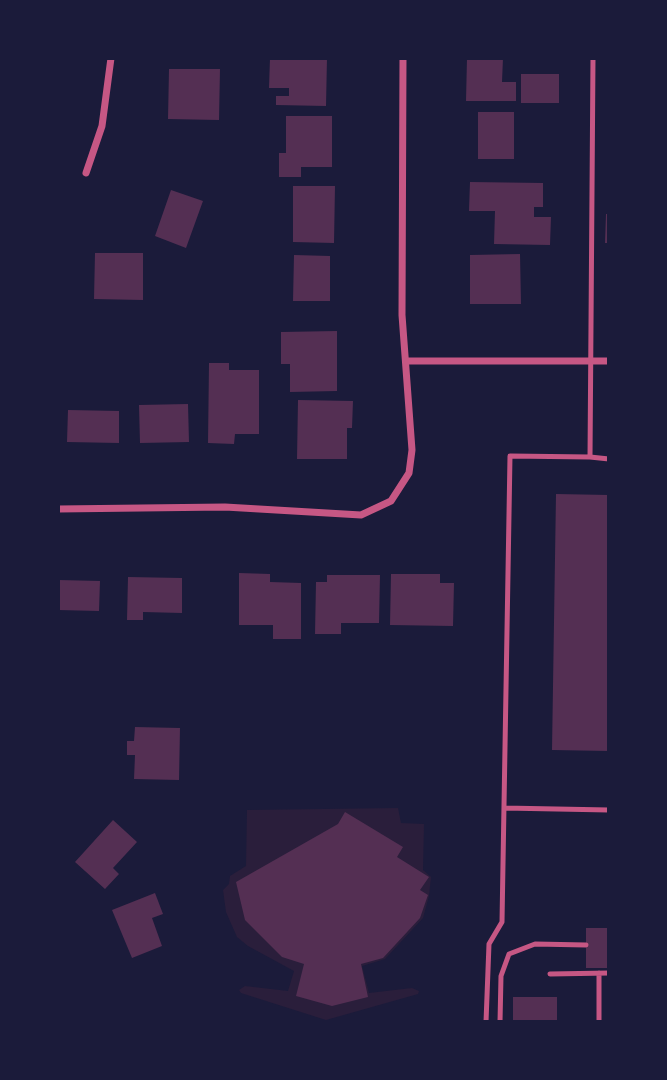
<!DOCTYPE html>
<style>
body{margin:0}
#map{position:relative;width:667px;height:1080px;overflow:hidden;background:#1b1b3a;font-family:Arial,sans-serif}
canvas{display:block}
.frame{position:absolute;inset:0;border:60px solid #1b1b3a;pointer-events:none}
</style>
<div id="map">
<canvas width="667" height="1080"></canvas>
<div class="frame"></div>
</div>
<script>
const context = document.querySelector('canvas').getContext('2d');
context.lineJoin = 'round';
function fill(path, color) {
  context.fillStyle = color;
  context.fill(path, 'evenodd');
}
function toPath(rows) {
  const path = new Path2D();
  for (const r of rows) {
    path.moveTo(r[0], r[1]);
    for (let i = 2; i < r.length; i += 2) path.lineTo(r[i], r[i + 1]);
  }
  return path;
}
function strokePath(path, color, width, dash) {
  context.strokeStyle = color;
  context.lineWidth = width;
  context.lineCap = dash ? 'butt' : 'round';
  context.setLineDash(dash || []);
  context.stroke(path);
}
const green = toPath([
 [398,808,401,823,424,824,423,870,431,877,429,896,423,918,385,959,362,966,369,993,412,988,419,991,418,994,326,1020,241,993,239,990,245,986,288,991,294,971,248,946,237,937,226,912,223,890,229,884,230,876,246,866,247,810]
]);
const building = toPath([
 [270,58,327,58,326,106,276,105,276,96,289,96,289,88,269,88],
 [467,58,503,58,502,82,516,82,516,101,466,101],
 [169,69,220,69,219,120,168,119],
 [521,74,559,74,559,103,521,103],
 [478,112,514,112,514,159,478,159],
 [286,116,332,116,332,167,301,167,301,177,279,177,279,153,286,153],
 [470,182,543,183,543,207,534,207,534,217,551,217,550,245,494,244,495,211,469,211],
 [293,186,335,186,334,243,293,242],
 [171,190,203,201,186,248,155,236],
 [606,214,609,214,609,243,605,243],
 [95,253,143,253,143,300,94,299],
 [520,254,521,304,470,304,470,255],
 [294,255,330,256,330,301,293,301],
 [337,331,337,391,290,392,290,364,281,364,281,332],
 [209,363,229,363,229,370,259,370,259,434,235,434,234,444,208,443],
 [298,400,353,401,352,428,347,428,347,459,297,459],
 [188,404,189,442,140,443,139,405],
 [68,410,119,411,119,443,67,442],
 [556,494,609,495,609,751,552,750],
 [239,573,270,574,270,582,301,583,301,639,273,639,273,625,239,625],
 [391,574,440,574,440,583,454,583,453,626,390,625],
 [327,575,380,575,379,623,341,623,341,634,315,634,316,582,327,582],
 [128,577,182,578,182,613,143,612,143,620,127,620],
 [58,580,100,581,99,611,58,610],
 [135,727,180,728,179,780,134,779,135,755,127,755,127,741,134,741],
 [345,812,403,847,397,857,429,877,420,890,428,895,420,918,383,958,361,964,368,997,332,1006,296,996,304,964,282,957,245,920,236,882,338,824],
 [113,820,137,842,113,868,119,874,105,889,75,862],
 [155,893,163,914,152,918,162,946,132,958,112,910],
 [586,928,609,928,609,968,586,968],
 [513,997,557,997,557,1022,513,1022]
]);
const service = toPath([
 [590,457,609,459],
 [504,808,609,810],
 [599,973,599,1022],
 [550,974,609,973],
 [486,1022,489,944,502,922,510,456,590,457,593,58],
 [500,1022,501,976,509,954,535,944,586,945]
]);
const minor = toPath([
 [86,173,102,126,111,58],
 [406,361,609,361],
 [58,509,225,507,361,515,391,501,409,473,412,450,402,315,403,58]
]);
fill(green, '#2a1e3b');
fill(building, '#542f53');
strokePath(service, '#c65784', 5);
strokePath(minor, '#c65784', 7);
</script>
